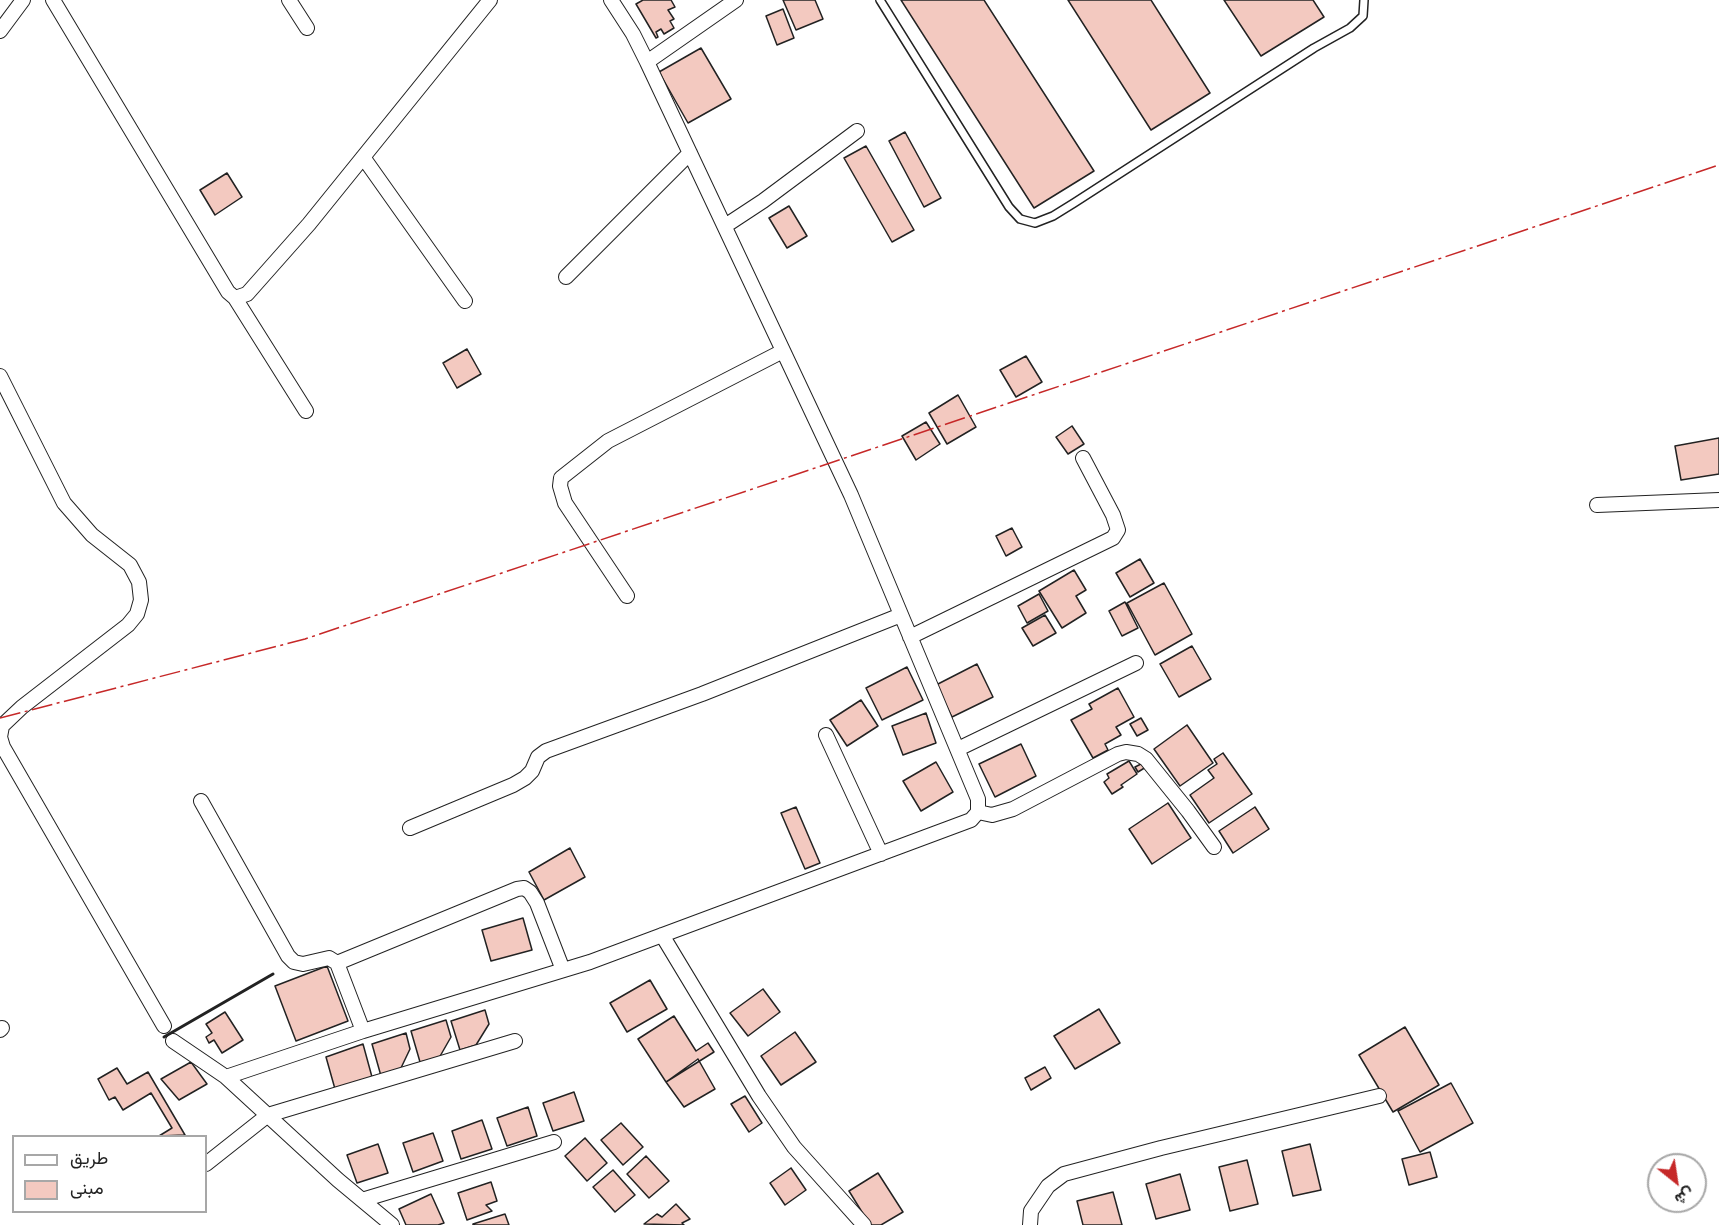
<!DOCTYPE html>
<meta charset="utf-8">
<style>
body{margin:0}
#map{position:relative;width:1719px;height:1225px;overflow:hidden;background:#fff;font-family:"Golos Text",Vazirmatn,sans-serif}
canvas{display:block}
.legend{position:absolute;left:12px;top:1135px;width:195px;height:78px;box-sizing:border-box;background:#fff;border:2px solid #a7a7a7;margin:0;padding:8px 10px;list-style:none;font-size:18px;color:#222}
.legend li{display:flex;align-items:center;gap:12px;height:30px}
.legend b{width:30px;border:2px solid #a7a7a7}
.north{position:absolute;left:1647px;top:1153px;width:60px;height:60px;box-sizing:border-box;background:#fff;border:2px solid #a7a7a7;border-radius:50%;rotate:150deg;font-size:16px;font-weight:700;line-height:24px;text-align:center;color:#222}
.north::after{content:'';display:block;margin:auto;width:21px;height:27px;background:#c62828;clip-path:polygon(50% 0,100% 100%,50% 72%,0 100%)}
</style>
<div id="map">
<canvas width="1719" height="1225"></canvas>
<ul class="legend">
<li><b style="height:8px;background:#fff"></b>طريق</li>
<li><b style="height:16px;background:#f3c9c0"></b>مبنى</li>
</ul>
<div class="north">ش</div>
</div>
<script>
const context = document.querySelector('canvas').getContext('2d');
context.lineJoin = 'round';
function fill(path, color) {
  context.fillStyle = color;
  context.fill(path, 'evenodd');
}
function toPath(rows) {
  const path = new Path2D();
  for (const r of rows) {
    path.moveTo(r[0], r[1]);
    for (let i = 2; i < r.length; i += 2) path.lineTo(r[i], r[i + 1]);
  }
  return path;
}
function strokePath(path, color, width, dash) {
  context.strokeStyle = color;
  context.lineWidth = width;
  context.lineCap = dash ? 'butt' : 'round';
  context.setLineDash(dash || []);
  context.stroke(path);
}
const building = toPath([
 [643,0,671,0,675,7,668,10,674,19,670,21,674,28,664,34,661,29,656,32,658,37,656,38,636,4,643,0],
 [783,0,815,0,823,19,796,30,783,0],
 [901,0,984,0,1094,171,1034,208,901,0],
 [1068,0,1151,0,1210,93,1151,130,1068,0],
 [1224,0,1313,0,1324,17,1261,56,1224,0],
 [783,9,794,38,777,45,766,16,783,9],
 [701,48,731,99,688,123,659,72,701,48],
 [905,132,941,198,924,207,889,141,905,132],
 [866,146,914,230,892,242,844,158,866,146],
 [227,173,242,197,215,215,200,190,227,173],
 [789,206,807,236,787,248,769,218,789,206],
 [467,349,481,374,457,388,443,363,467,349],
 [1026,356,1042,382,1016,397,1000,370,1026,356],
 [958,395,976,427,947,444,929,413,958,395],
 [926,422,940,444,916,460,902,436,926,422],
 [1072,426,1084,444,1068,454,1056,437,1072,426],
 [1719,438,1719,474,1681,480,1675,446,1719,438],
 [1012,528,1022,547,1006,556,996,536,1012,528],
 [1140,559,1154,583,1130,597,1116,573,1140,559],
 [1074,570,1086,590,1076,596,1086,613,1062,628,1039,591,1074,570],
 [1164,583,1192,634,1155,655,1127,603,1164,583],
 [1039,594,1048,611,1027,623,1018,606,1039,594],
 [1125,602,1138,628,1122,636,1109,611,1125,602],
 [1045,615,1056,633,1033,646,1022,628,1045,615],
 [1192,646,1211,679,1179,697,1160,664,1192,646],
 [977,664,993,697,952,717,936,685,977,664],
 [907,667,923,700,882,720,866,688,907,667],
 [1118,688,1134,717,1116,727,1121,735,1105,744,1108,750,1093,758,1071,720,1092,709,1089,704,1118,688],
 [861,700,878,726,847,746,830,720,861,700],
 [926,713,936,743,903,755,892,726,926,713],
 [1141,718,1148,730,1137,736,1130,724,1141,718],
 [1187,725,1213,763,1180,786,1154,749,1187,725],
 [1021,744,1036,776,995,797,979,764,1021,744],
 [1223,753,1252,794,1209,823,1190,795,1214,778,1208,770,1217,764,1214,759,1223,753],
 [1129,761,1137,774,1121,785,1123,787,1112,794,1104,782,1109,778,1107,774,1129,761],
 [936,762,953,792,921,811,903,781,936,762],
 [1143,763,1146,767,1138,772,1135,767,1143,763],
 [1168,803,1191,838,1152,864,1129,829,1168,803],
 [796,807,820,863,805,869,781,813,796,807],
 [1255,807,1269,829,1233,853,1219,831,1255,807],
 [570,848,585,877,544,900,529,872,570,848],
 [523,918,532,950,491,961,482,930,523,918],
 [327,966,348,1021,296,1041,275,986,327,966],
 [650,980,667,1009,627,1032,610,1003,650,980],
 [763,989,780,1012,748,1036,730,1013,763,989],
 [1099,1009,1120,1043,1075,1069,1054,1036,1099,1009],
 [485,1010,489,1024,476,1045,460,1050,451,1021,485,1010],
 [225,1012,243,1040,222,1053,214,1040,209,1043,206,1037,212,1033,206,1024,225,1012],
 [674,1016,696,1051,708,1043,714,1052,666,1082,638,1039,674,1016],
 [446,1020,451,1037,439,1058,420,1062,411,1031,446,1020],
 [1405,1027,1439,1085,1393,1112,1359,1055,1405,1027],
 [795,1032,816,1062,781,1085,761,1056,795,1032],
 [406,1033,410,1049,400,1070,381,1076,372,1044,406,1033],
 [363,1044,372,1077,335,1089,326,1057,363,1044],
 [698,1059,715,1089,684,1107,666,1082,698,1059],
 [191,1062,207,1084,179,1100,161,1079,191,1062],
 [1045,1067,1051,1078,1031,1090,1025,1078,1045,1067],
 [117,1068,127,1084,148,1072,185,1135,159,1136,172,1128,151,1093,123,1110,115,1097,109,1100,98,1079,117,1068],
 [1451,1083,1473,1123,1420,1152,1398,1111,1451,1083],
 [574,1092,584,1121,553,1131,543,1103,574,1092],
 [745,1096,762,1123,749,1132,731,1104,745,1096],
 [528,1107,537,1136,507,1146,497,1118,528,1107],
 [482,1120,492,1149,461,1159,452,1131,482,1120],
 [621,1123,643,1147,623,1165,601,1140,621,1123],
 [433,1133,443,1161,413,1172,403,1143,433,1133],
 [585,1138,607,1163,587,1181,565,1156,585,1138],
 [378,1144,388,1173,357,1183,347,1155,378,1144],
 [1310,1144,1321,1190,1293,1196,1282,1151,1310,1144],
 [1430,1152,1437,1177,1409,1185,1402,1159,1430,1152],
 [646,1156,669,1181,649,1198,627,1174,646,1156],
 [1247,1160,1258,1204,1230,1211,1219,1167,1247,1160],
 [791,1168,806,1190,785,1205,770,1183,791,1168],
 [613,1170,635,1195,615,1212,593,1187,613,1170],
 [878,1173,903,1212,881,1225,870,1225,849,1191,878,1173],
 [1180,1174,1190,1210,1156,1219,1146,1184,1180,1174],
 [491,1182,497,1201,486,1205,492,1211,467,1220,458,1193,491,1182],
 [1113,1192,1122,1225,1083,1225,1077,1201,1113,1192],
 [431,1194,444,1223,438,1225,406,1225,399,1209,431,1194],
 [676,1204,690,1219,682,1223,684,1225,644,1224,657,1214,662,1217,676,1204],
 [505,1214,509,1225,473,1225,473,1224,505,1214]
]);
const lane = toPath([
 [880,0,1009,207,1020,219,1035,223,1053,216,1074,203,1314,48,1350,28,1363,16,1364,0]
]);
const street = toPath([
 [53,0,228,292,235,298,306,411],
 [289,0,307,28],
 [0,31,23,0],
 [647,62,736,0],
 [363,157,465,301],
 [725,226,763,201,857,131],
 [566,277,690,153],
 [235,298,247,294,309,224,490,0],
 [0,376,64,503,92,535,130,565,139,582,141,600,137,614,128,625,22,707,2,726,0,737,3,747,164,1026],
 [1597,505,1719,500],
 [627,596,565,503,560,486,561,478,608,441,783,351],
 [910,637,1113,538,1118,530,1113,515,1083,458],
 [826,735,881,854],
 [958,749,1136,663],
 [201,801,288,956,294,962,303,964,329,958,337,963,363,1031],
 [978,812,992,815,1013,809,1118,754,1126,752,1138,754,1146,759,1188,811,1214,847],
 [410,828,513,785,525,778,532,771,538,757,546,751,702,694,901,615],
 [662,935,759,1096,794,1147,864,1225],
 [337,963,517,889,524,888,530,892,537,903,563,970],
 [0,1030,2,1028],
 [173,1041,226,1077,338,1180,392,1225],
 [226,1077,363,1031,590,962,971,820,978,812,978,799,851,495,647,62,633,34,611,0],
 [206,1164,268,1115,515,1041],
 [362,1200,554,1142],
 [1030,1225,1031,1211,1048,1186,1064,1174,1161,1148,1379,1096]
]);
const wall = toPath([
 [164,1037,273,974]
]);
const power = toPath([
 [0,718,305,639,1719,165]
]);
fill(building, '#f3c9c0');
strokePath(building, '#222', 1.5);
strokePath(lane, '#222', 10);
strokePath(street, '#222', 16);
strokePath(lane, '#fff', 7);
strokePath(street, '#fff', 14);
strokePath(wall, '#222', 3);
strokePath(power, '#c62828', 1.5, [21, 4.5, 3, 4.5]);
</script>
